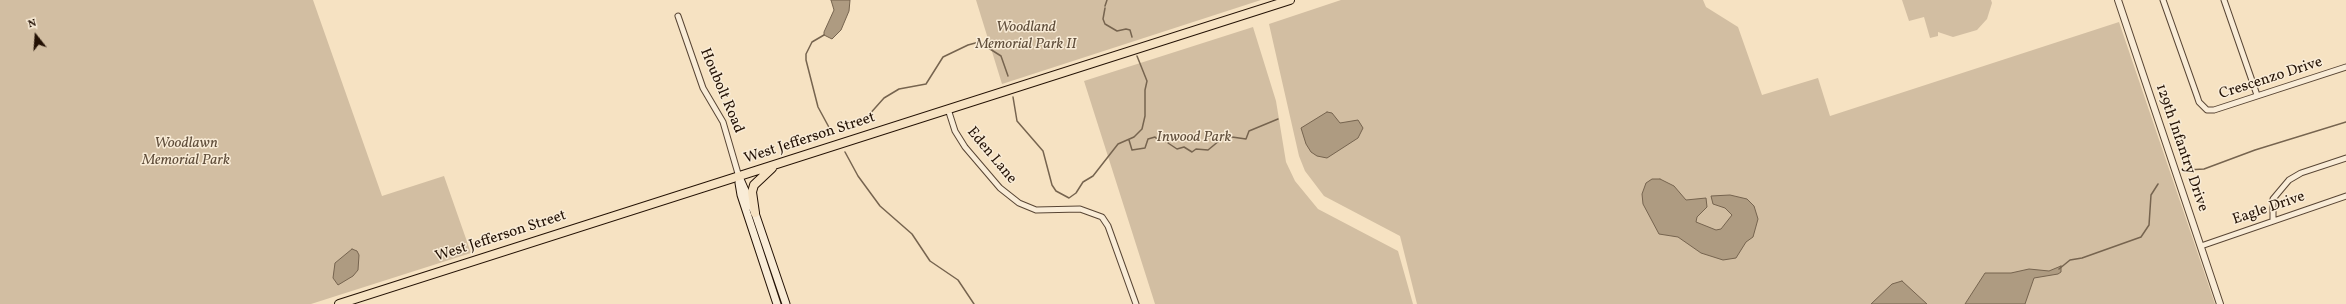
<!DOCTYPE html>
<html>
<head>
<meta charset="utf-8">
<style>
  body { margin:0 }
  #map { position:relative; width:2346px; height:304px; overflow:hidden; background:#f6e2c2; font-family:Vollkorn,serif }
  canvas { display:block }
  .north { position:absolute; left:16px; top:16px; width:40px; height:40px; -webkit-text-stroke:3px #f9ecd7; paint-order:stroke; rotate:343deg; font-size:11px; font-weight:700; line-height:16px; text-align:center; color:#231104 }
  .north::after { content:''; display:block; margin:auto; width:14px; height:18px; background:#231104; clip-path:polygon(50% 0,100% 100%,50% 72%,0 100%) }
</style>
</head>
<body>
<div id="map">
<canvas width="2346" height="304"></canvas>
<div class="north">N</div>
</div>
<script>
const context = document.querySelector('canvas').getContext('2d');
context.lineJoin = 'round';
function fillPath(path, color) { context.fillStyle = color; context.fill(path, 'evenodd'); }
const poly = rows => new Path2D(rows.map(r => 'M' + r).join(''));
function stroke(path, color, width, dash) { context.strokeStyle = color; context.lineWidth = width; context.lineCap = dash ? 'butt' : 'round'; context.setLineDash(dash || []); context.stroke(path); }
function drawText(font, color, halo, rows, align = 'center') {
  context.font = font + ' Vollkorn,serif'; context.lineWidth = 3; context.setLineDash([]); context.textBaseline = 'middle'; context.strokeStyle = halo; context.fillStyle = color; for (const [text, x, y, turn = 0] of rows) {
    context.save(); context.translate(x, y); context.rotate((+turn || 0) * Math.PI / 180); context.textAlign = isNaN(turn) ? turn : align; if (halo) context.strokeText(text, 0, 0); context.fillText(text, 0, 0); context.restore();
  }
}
fillPath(poly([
  [0,0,313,0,382,196,444,176,471,253,311,304,0,304],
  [976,0,1261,0,1002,84],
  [1341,0,1703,0,1706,7,1738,27,1762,95,1818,78,1830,116,2119,22,2215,304,1417,304,1400,236,1324,196,1305,171,1299,156,1269,24],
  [1902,0,1991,0,1992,3,1987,19,1977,30,1953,37,1938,32,1938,36,1930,38,1924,17,1909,21],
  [1253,27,1276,101,1286,162,1295,181,1318,209,1398,251,1413,304,1155,304,1084,81]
]), '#d2bea2');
const water = poly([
  [831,0,850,0,849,11,841,30,832,39,824,35,824,32,834,10,831,0],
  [1327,112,1332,113,1340,123,1358,120,1363,128,1358,138,1327,158,1317,156,1311,152,1306,144,1301,128,1327,112],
  [1660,179,1674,186,1686,200,1706,198,1707,207,1697,217,1696,222,1716,230,1721,229,1732,215,1725,208,1713,204,1711,196,1730,195,1747,199,1754,206,1758,219,1753,237,1746,242,1736,258,1723,260,1701,253,1678,237,1659,234,1643,204,1642,194,1646,183,1652,179,1660,179],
  [352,249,357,251,359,255,358,270,353,276,338,285,333,278,335,263,352,249],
  [2061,266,2061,272,2058,274,2034,278,2025,304,1965,304,1985,273,2011,273,2029,269,2049,271,2061,266],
  [1902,281,1927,304,1871,304,1892,284,1902,281]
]);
fillPath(water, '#ae9b81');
stroke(water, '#76644f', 1);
stroke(poly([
  [1105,6,1107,0],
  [1105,8,1103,19,1105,24,1117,31,1126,29,1130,30,1132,37],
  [824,35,812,42,806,54,806,60,818,107,831,131],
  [1013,97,1017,121,1043,151,1052,185,1056,191,1069,198,1076,193,1083,182,1093,176,1118,144,1134,137,1142,129,1145,116,1145,90,1147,81,1137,56],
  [859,126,884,98,899,89,926,84,943,57,968,45,979,42,1001,56,1008,76],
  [1129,140,1132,150,1145,148,1148,139,1155,137,1158,140,1162,137,1168,139,1168,143,1177,149,1184,147,1192,152,1196,149,1208,150,1225,136,1246,139,1249,131,1278,119],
  [845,152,858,176,880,206,912,234,930,261,958,280,974,304],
  [2187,170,2204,169,2255,150,2346,122],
  [2059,269,2070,260,2082,258,2141,237,2149,225,2151,195,2158,184]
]), '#76644f', 1.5);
const minor = poly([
  [2163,0,2197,96,2199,102,2207,110,2214,110,2346,67],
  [2224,0,2257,95],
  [678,16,703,88,723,122,739,177],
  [948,109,955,131,965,147,1000,188,1019,203,1036,210,1080,209,1102,217,1108,226,1136,304],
  [2273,220,2273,199,2289,180,2301,173,2346,158],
  [2201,246,2346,196]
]);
const tertiary = poly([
  [2118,0,2220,304]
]);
const secondary = poly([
  [739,177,755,213,786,304],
  [739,183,741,195,777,304]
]);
const primary = poly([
  [755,213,752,192,754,185,772,168],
  [339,304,1290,0]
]);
stroke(minor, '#584534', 7);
stroke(tertiary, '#584534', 8);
stroke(secondary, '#231104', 9);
stroke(primary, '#231104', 10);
stroke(minor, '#f9ecd7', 5);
stroke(tertiary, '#f9ecd7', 6);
stroke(secondary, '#f9ecd7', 7);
stroke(primary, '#f6e2c2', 8);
drawText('italic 15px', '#604e3b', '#f9ecd7', [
  ["Woodland",1026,28],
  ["Memorial Park II",1026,45],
  ["Inwood Park",1194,138],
  ["Woodlawn",186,144],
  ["Memorial Park",186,161]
]);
drawText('15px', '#231104', '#f9ecd7', [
  ["Crescenzo Drive",2271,79,-18],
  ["Houbolt Road",721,91,67],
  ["West Jefferson Street",810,139,-18],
  ["129th Infantry Drive",2181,148,71],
  ["Eden Lane",991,156,50],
  ["Eagle Drive",2269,209,-19],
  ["West Jefferson Street",501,237,-18]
]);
</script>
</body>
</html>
